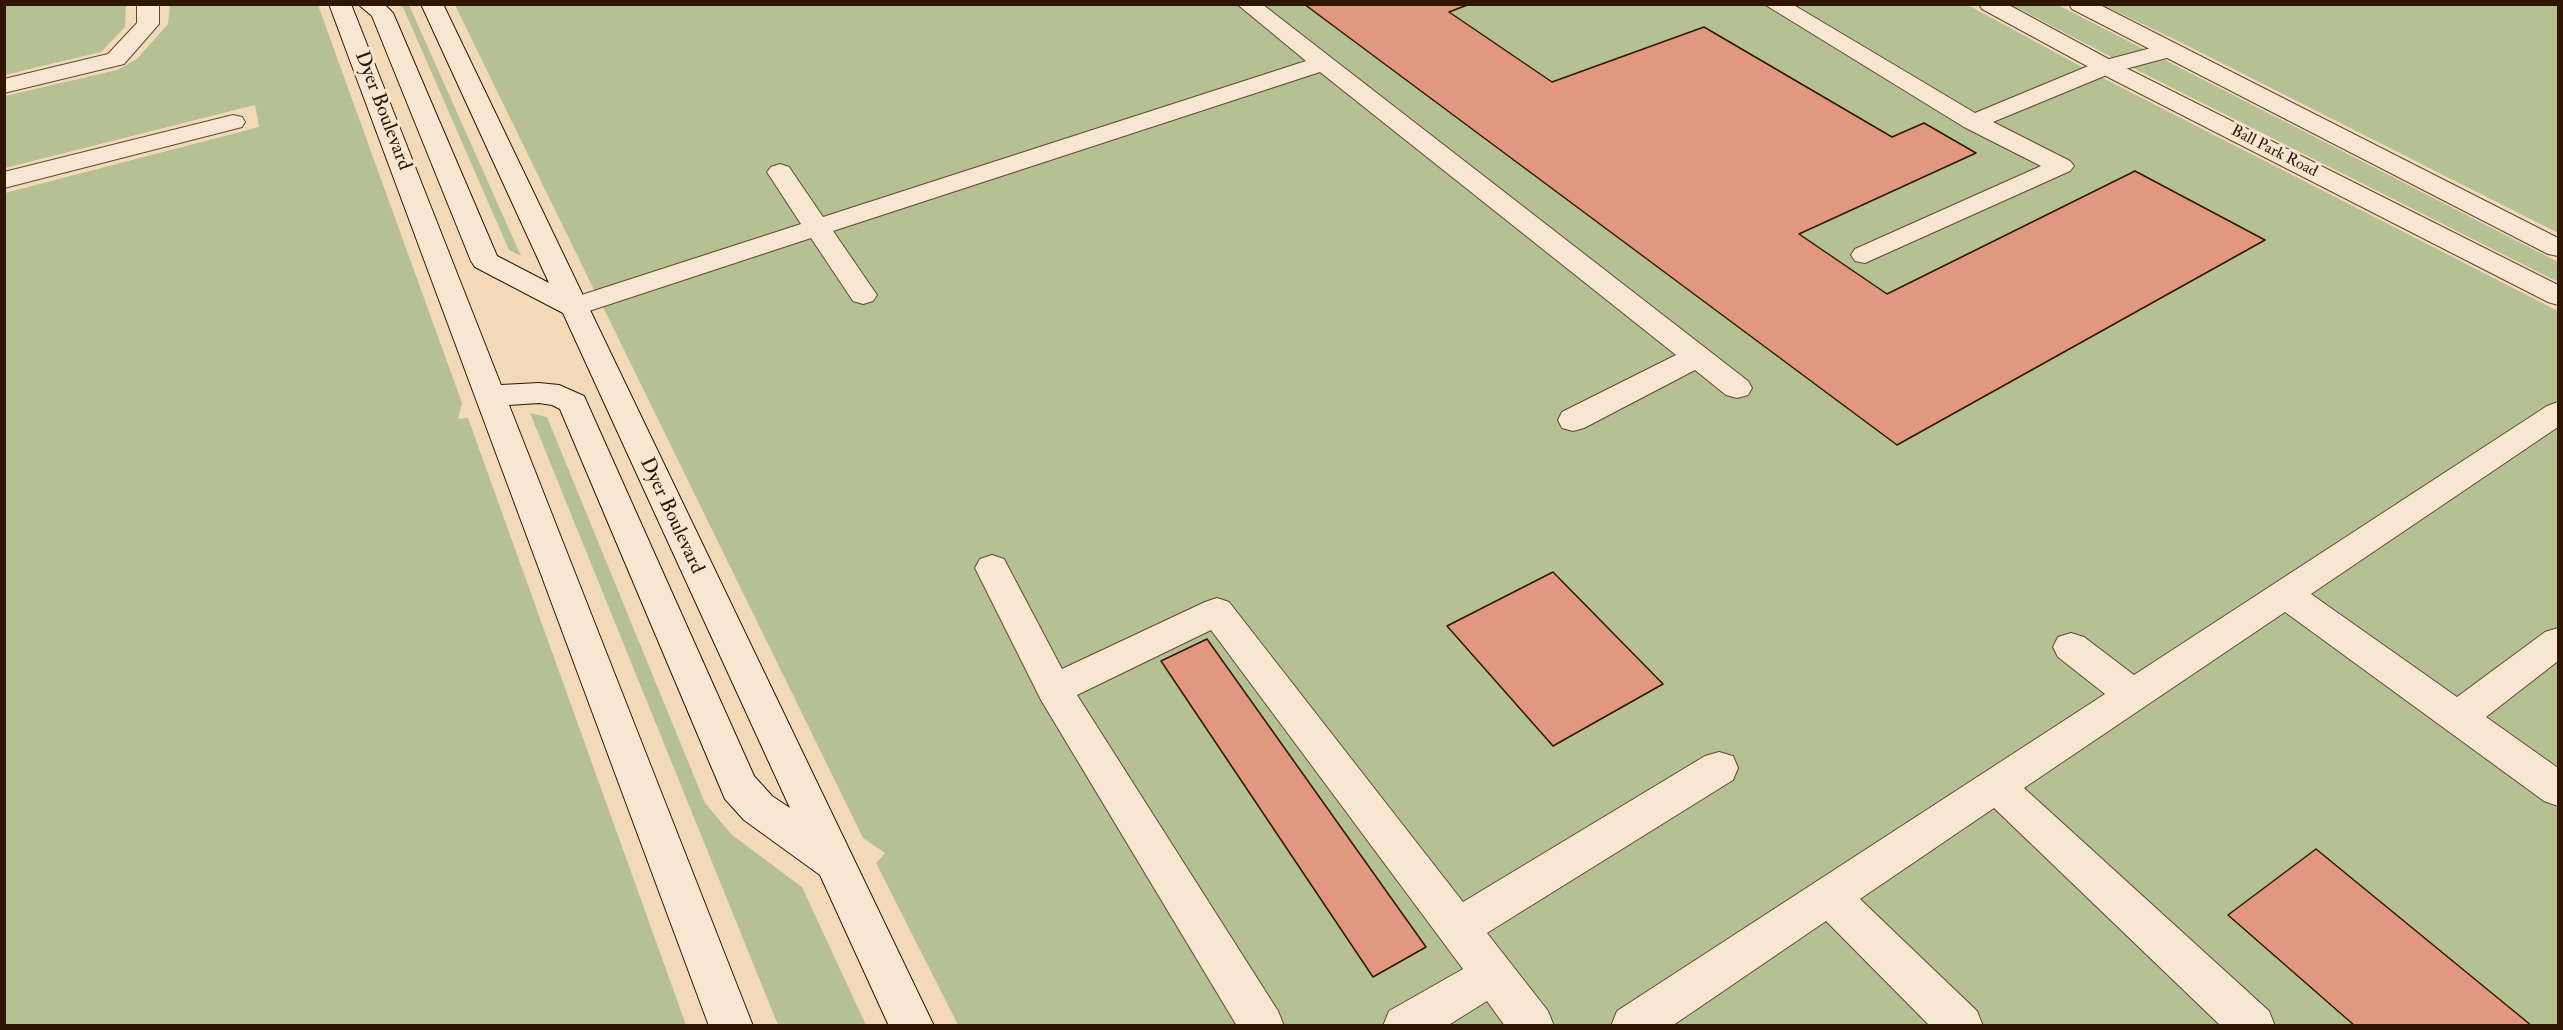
<!DOCTYPE html>
<html>
<head>
<meta charset="utf-8">
<style>
  body { margin:0 }
  #map { position:relative; width:2563px; height:1030px; overflow:hidden; background:#f2dab9; font-family:"IM FELL Double Pica",serif }
  canvas { display:block }
  .frame { position:absolute; inset:0; border:6px solid #2f1602; pointer-events:none }
</style>
</head>
<body>
<div id="map">
<canvas width="2563" height="1030"></canvas>
<div class="frame"></div>
</div>
<script>
const context = document.querySelector('canvas').getContext('2d');
context.lineJoin = 'round';
function fillPath(path, color) { context.fillStyle = color; context.fill(path, 'evenodd'); }
const poly = rows => new Path2D(rows.map(r => 'M' + r).join(''));
function stroke(path, color, width, dash) { context.strokeStyle = color; context.lineWidth = width; context.lineCap = dash ? 'butt' : 'round'; context.setLineDash(dash || []); context.stroke(path); }
function drawText(font, color, halo, rows, align = 'center') {
  context.font = font + ' "IM FELL Double Pica",serif'; context.lineWidth = 6; context.setLineDash([]); context.textBaseline = 'middle'; context.strokeStyle = halo; context.fillStyle = color; for (const [text, x, y, turn = 0] of rows) {
    context.save(); context.translate(x, y); context.rotate((+turn || 0) * Math.PI / 180); context.textAlign = isNaN(turn) ? turn : align; if (halo) context.strokeText(text, 0, 0); context.fillText(text, 0, 0); context.restore();
  }
}
fillPath(poly([
  [4,5,126,5,125,27,101,52,5,75],
  [170,5,318,5,462,403,458,419,468,418,686,1025,5,1025,5,193,259,127,255,105,5,168,5,96,117,70,137,59,168,24],
  [398,5,409,5,521,256,509,250,403,7],
  [455,5,1968,5,2093,73,2558,311,2558,1025,958,1025,876,863,885,853,863,838,603,307,610,301,596,294],
  [2012,5,2058,5,2558,262,2558,282,2119,61],
  [2103,5,2558,5,2558,233,2184,44],
  [530,413,547,417,705,803,732,835,802,887,866,1025,778,1025]
]), '#b6c193');
const building = poly([
  [1304,4,1470,4,1449,12,1552,82,1704,27,1892,137,1924,123,1976,153,1799,234,1887,294,2135,171,2265,240,1897,445,1304,4],
  [1553,572,1663,684,1553,746,1447,626,1553,572],
  [1207,639,1426,947,1373,977,1161,661,1207,639],
  [2316,849,2532,1026,2355,1026,2228,915,2316,849]
]);
fillPath(building, '#e1987e');
stroke(building, '#2f1602', 1.5);
const service = poly([
  [1237,4,1262,4,1748,381,1752,388,1748,395,1737,398,1726,395,1695,370,1584,428,1573,431,1562,428,1558,420,1562,412,1676,355,1320,72,833,231,877,295,873,301,863,304,853,301,811,238,583,313,573,316,563,313,559,307,563,301,801,224,767,172,771,167,780,164,789,167,823,217,1306,61,1237,4],
  [1764,4,1792,4,1975,113,2098,62,2170,43,2178,45,2182,50,2178,55,2114,72,1993,122,2070,161,2074,166,2070,171,1865,263,1855,261,1851,255,1855,249,2041,166,1964,127,1764,4],
  [2558,402,2558,427,2311,594,2457,697,2545,632,2558,628,2558,661,2486,717,2558,768,2558,806,2544,801,2285,612,2024,788,2269,1011,2275,1026,2221,1026,1994,808,1860,899,1977,1011,1983,1026,1930,1026,1826,921,1672,1026,1611,1026,1617,1011,2105,694,2058,657,2053,647,2058,637,2071,633,2084,637,2134,675,2547,406,2558,402],
  [992,555,1004,559,1062,669,1205,602,1217,598,1229,602,1463,902,1705,756,1719,752,1733,756,1738,768,1733,780,1487,933,1548,1011,1554,1026,1505,1026,1487,1001,1447,1026,1383,1026,1389,1011,1463,969,1211,630,1077,695,1278,1011,1284,1026,1237,1026,1041,700,975,568,980,559,992,555]
]);
const minor = poly([
  [137,4,159,4,159,24,124,64,4,93,4,79,108,54,137,23,137,4],
  [1979,4,2007,4,2114,62,2558,285,2558,305,2548,302,2098,72,1982,9,1979,4],
  [2069,4,2098,4,2558,238,2558,256,2548,254,2072,9,2069,4],
  [233,115,242,117,245,122,242,127,4,188,4,172,233,115]
]);
const secondary = poly([
  [329,4,351,4,501,385,539,383,559,385,584,396,754,776,772,796,790,808,563,313,475,267,471,261,372,16,358,4,384,4,393,13,497,256,549,283,421,4,443,4,934,1026,889,1026,820,875,744,820,725,799,560,409,552,405,539,403,509,405,753,1026,709,1026,329,4]
]);
stroke(service, '#604730', 2);
stroke(minor, '#604730', 2);
stroke(secondary, '#2f1602', 2);
fillPath(service, '#f7e7d2');
fillPath(minor, '#f7e7d2');
fillPath(secondary, '#f7e7d2');
drawText('16px', '#2f1602', '#f7e7d2', [
  ["Ball Park Road",2274,152,27]
]);
drawText('20px', '#2f1602', '#f7e7d2', [
  ["Dyer Boulevard",382,111,69],
  ["Dyer Boulevard",671,516,65]
]);
</script>
</body>
</html>
